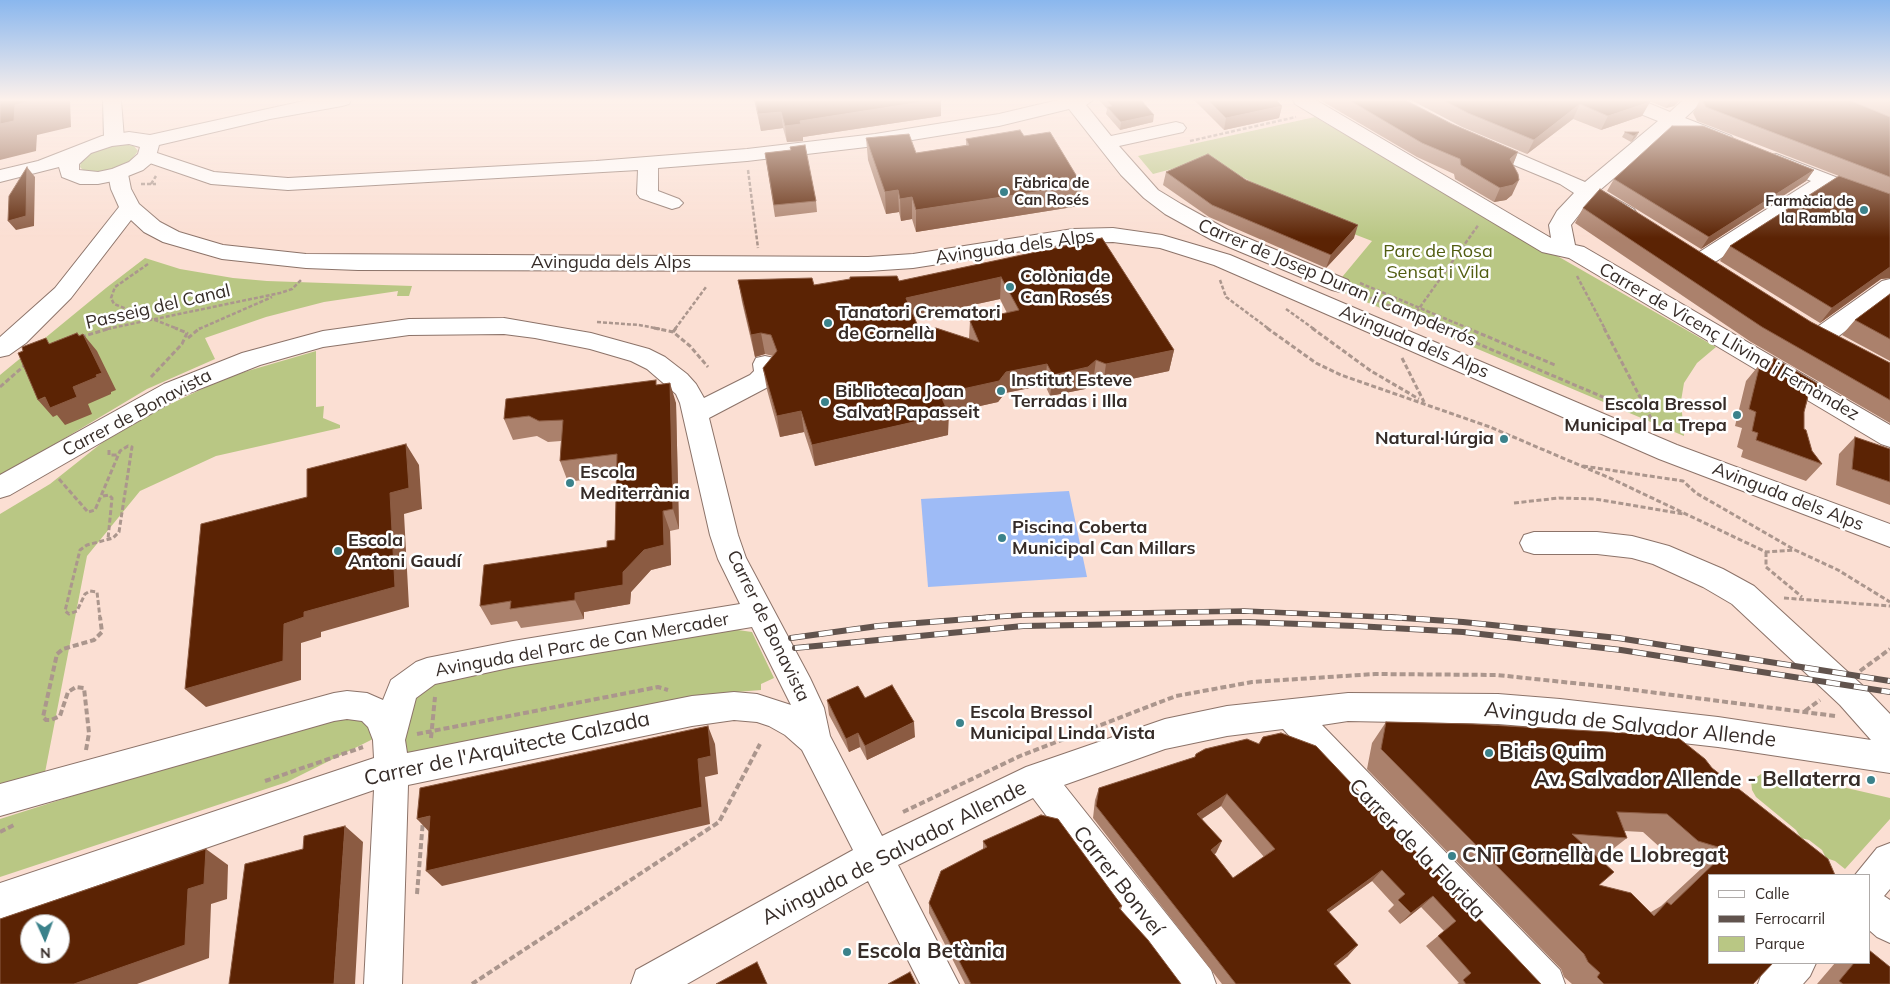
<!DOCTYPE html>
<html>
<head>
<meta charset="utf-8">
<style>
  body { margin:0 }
  #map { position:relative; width:1890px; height:984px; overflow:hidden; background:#fbdfd3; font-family:Mulish,sans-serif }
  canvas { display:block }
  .legend { position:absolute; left:1708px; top:874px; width:162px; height:90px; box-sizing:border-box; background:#fff; border:1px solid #afaba9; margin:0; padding:6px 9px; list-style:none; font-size:15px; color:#362c28 }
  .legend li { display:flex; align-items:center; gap:10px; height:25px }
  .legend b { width:25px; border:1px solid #afaba9 }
  .north { position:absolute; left:20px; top:914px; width:50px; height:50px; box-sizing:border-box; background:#fff; border:1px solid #afaba9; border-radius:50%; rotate:178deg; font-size:14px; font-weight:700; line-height:20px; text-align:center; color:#362c28 }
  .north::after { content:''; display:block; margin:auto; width:18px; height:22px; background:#3b828b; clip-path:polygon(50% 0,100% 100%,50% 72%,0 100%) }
</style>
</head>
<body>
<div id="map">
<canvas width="1890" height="984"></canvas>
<ul class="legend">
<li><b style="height:6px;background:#fff"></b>Calle</li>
<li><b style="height:6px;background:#61534d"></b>Ferrocarril</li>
<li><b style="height:14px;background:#b9c784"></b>Parque</li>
</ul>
<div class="north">N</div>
</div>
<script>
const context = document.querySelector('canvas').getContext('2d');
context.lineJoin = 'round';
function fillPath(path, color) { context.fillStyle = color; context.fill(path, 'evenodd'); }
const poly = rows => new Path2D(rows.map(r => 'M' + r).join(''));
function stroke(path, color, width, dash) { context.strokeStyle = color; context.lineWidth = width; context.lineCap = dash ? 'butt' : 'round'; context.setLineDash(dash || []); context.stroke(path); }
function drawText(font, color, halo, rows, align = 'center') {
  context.font = font + ' Mulish,sans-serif'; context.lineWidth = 5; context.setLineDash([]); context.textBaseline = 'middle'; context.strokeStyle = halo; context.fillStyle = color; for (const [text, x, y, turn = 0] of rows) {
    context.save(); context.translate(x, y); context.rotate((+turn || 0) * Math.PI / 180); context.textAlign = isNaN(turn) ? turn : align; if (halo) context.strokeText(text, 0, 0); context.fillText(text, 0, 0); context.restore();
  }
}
fillPath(poly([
  [1315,117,1716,347,1697,363,1684,383,1681,401,1684,436,1333,288,1372,241,1333,226,1209,159,1153,174,1138,156],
  [122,144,134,146,138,151,129,163,102,173,84,171,80,167,81,160,88,154,107,146],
  [145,258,180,269,233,278,267,281,412,286,409,296,397,296,398,291,324,302,266,317,205,338,215,359,147,389,0,477,0,375,106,288],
  [316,351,316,407,324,406,323,418,340,425,340,428,216,456,140,491,87,556,41,793,0,807,0,514,50,484,103,442,162,408,227,377],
  [731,629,752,632,774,678,761,684,761,690,712,694,464,745,411,761,403,747,419,683],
  [363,715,375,738,287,782,0,877,0,819,309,721],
  [1761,774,1812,780,1890,798,1890,819,1845,869,1835,861,1826,858,1822,850,1809,840,1801,838,1796,830,1756,797,1752,790,1751,781]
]), '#b9c784');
fillPath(poly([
  [1069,491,1087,577,928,587,921,499]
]), '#9ebbf6');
const minor = poly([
  [103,100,121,100,124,139,121,143,107,143,104,139,103,100],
  [1058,100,1093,100,1086,105,1111,136,1176,122,1183,124,1186,128,1183,132,1119,146,1158,190,1181,204,1228,230,1348,280,1351,285,1348,290,1340,292,1332,290,1212,240,1165,214,1144,198,1121,175,1069,109,999,126,875,146,747,161,658,168,658,191,679,199,683,203,679,207,672,209,640,198,637,194,638,170,288,190,211,184,141,160,138,156,141,152,148,150,214,172,288,178,596,161,747,149,875,134,999,114,1058,100],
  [1293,100,1316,100,1551,238,1549,225,1557,211,1574,193,1560,184,1473,148,1470,144,1473,140,1487,140,1585,182,1658,121,1616,104,1614,100,1641,100,1670,112,1683,100,1704,100,1685,118,1731,136,1734,140,1731,144,1717,144,1674,127,1600,190,1634,209,1637,214,1634,219,1626,220,1618,219,1589,202,1571,225,1575,245,1584,247,1890,425,1890,447,1881,444,1569,258,1542,252,1295,104,1293,100],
  [1776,154,1890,198,1890,211,1828,188,1709,266,1701,268,1693,266,1690,261,1693,256,1811,181,1769,164,1766,160,1769,156,1776,154],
  [118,168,125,170,128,174,131,189,139,204,160,222,179,232,223,245,306,254,868,257,913,254,1073,229,1113,228,1162,235,1230,255,1677,445,1890,524,1890,547,1659,459,1214,265,1160,248,1113,242,1073,243,913,268,868,271,358,270,306,268,222,259,163,242,144,232,131,220,71,298,26,343,9,355,0,357,0,337,55,288,119,207,111,189,108,174,111,170,118,168],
  [1890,279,1890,297,1831,342,1822,344,1813,342,1810,336,1813,330,1882,281,1890,279],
  [504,318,591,333,649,349,665,357,687,374,696,384,704,398,750,375,754,371,753,364,756,358,765,356,774,358,779,373,768,387,709,418,738,535,746,558,810,678,824,708,830,736,882,836,1026,767,1165,719,1227,706,1348,693,1498,694,1560,699,1718,717,1871,740,1840,705,1732,604,1703,587,1653,564,1632,558,1597,554,1534,554,1524,551,1520,543,1524,535,1534,532,1597,532,1632,536,1669,546,1723,569,1754,586,1862,685,1890,714,1890,773,1718,747,1560,729,1498,724,1348,721,1322,725,1560,970,1565,984,1520,984,1283,729,1227,736,1165,749,1064,785,1211,970,1216,984,1173,984,1033,798,898,865,959,984,920,984,868,881,687,984,631,984,636,970,853,850,802,750,785,735,769,726,757,722,734,720,692,726,408,785,402,984,364,984,374,790,0,919,0,883,374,758,373,740,368,727,362,721,347,719,334,721,0,816,0,784,334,693,347,691,367,693,383,700,391,680,416,662,427,658,513,641,740,604,718,559,710,535,680,403,676,394,647,369,631,361,590,349,535,338,504,334,409,335,323,347,260,365,182,396,10,495,0,498,0,475,164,384,242,353,323,331,409,319,504,318],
  [752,627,791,705,757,694,734,692,692,696,407,753,405,740,416,698,435,684,513,667,752,627],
  [1890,843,1890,889,1884,896,1890,900,1890,943,1877,937,1869,930,1869,875,1855,875,1877,848,1890,843],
  [1771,963,1816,963,1810,976,1803,984,1758,984,1763,970,1771,963]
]);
const major = poly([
  [308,100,351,100,349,104,342,106,270,119,159,145,155,160,143,170,118,180,98,184,80,184,62,177,59,167,0,182,0,170,38,161,102,136,129,132,150,135,308,100],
  [129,144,140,147,138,154,129,162,112,169,98,172,79,170,79,164,91,153,112,146,129,144]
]);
stroke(minor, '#8c7369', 2);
stroke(major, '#8c7369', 2);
stroke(poly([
  [1190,141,1296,117],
  [748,170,758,248],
  [141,184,156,184],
  [151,184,156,176],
  [148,264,115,287,111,298,114,304,178,329],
  [1577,276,1605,329],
  [1220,280,1226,297,1269,329],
  [1360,283,1470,329],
  [1359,293,1444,329],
  [1286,309,1314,329],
  [1413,317,1479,224],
  [597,322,639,325,660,329],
  [107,329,280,293,292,289,301,280],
  [199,329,272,297],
  [675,329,706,287]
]), '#ab968d', 2.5, [4, 2]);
stroke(poly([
  [654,328,673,332,690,346,708,367],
  [1267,328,1316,363,1341,375,1490,427,1612,479,1766,552,1795,550],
  [1312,328,1371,371,1419,399],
  [1441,328,1610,400],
  [1467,328,1555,365],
  [1604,328,1654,424],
  [673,332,676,328],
  [81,337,111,328],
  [188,338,200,328],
  [1402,358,1424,402],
  [151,377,182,344,187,333,175,328],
  [0,387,26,364],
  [109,450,109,455,118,455],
  [1583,466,1683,481,1696,493,1795,550,1838,570,1890,602],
  [59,479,88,512,95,510,120,451,128,446,132,447,119,532,113,538,87,545,80,550,65,611,69,614,77,611,85,594,90,591,97,592,100,618],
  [103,496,109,495,112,498,108,539],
  [1514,503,1559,498,1595,499,1684,514],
  [1766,552,1766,567,1802,597],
  [1784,598,1890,606]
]), '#ab968d', 3, [5, 2.5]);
stroke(poly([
  [1860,671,1890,649],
  [1805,711,1820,700],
  [417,734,658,687,668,690],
  [431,738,435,697],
  [86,750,89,733,84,688,76,687,68,692,60,716,51,720,46,720,43,717,57,654,63,649,94,640,102,632,100,617],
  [265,781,363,747],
  [903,812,1020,756,1176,696,1252,682,1375,674,1497,675,1611,687,1835,716],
  [0,832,14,825],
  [417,894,423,820],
  [472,984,719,822,760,744]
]), '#ab968d', 4, [6, 3]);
fillPath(minor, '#fff');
fillPath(major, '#fff');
const railFar1 = poly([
  [978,618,1024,615,1244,611,1408,618]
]);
const rail = poly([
  [1388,617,1463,622,1618,638,1890,681],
  [791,638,878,626,995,617],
  [795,648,1023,626,1245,622,1356,626,1463,632,1621,650,1890,692]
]);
stroke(railFar1, '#61534d', 5.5);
stroke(rail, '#61534d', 6);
stroke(railFar1, '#fff', 4, [11]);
stroke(rail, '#fff', 4.5, [14]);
fillPath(poly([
  [754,100,941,100,941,116,803,137,803,141,787,142,783,128,761,131],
  [1099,100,1141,100,1153,122,1120,130,1106,114,1107,109],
  [1194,100,1276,100,1282,106,1279,118,1224,130],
  [1320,100,1405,100,1452,124,1518,152,1513,164,1512,195,1506,200,1494,202,1455,179,1454,174,1417,157],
  [1411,100,1645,100,1642,116,1601,130,1573,119,1527,154,1462,127],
  [1647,100,1680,100,1674,106,1666,108],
  [1700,100,1890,100,1890,278,1881,279,1820,323,1720,261,1730,246,1839,176,1697,121,1693,113],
  [1625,132,1639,132,1636,137,1631,142,1622,137],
  [1024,136,1082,185,1079,206,916,232,912,219,901,221,899,212,886,214,868,160,866,138,916,153,966,145,966,139],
  [790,147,816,201,817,212,775,217,765,153,791,150],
  [1814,170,1806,181,1701,249,1607,191,1614,179],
  [1166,172,1246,180,1354,238,1326,268,1209,217,1163,185],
  [1583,208,1811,322,1890,363,1890,423,1751,342,1575,223],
  [1102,238,1174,350,1169,371,1103,385,1093,382,1085,389,1050,396,1045,385,1005,393,998,402,948,413,948,435,815,466,804,432,780,437,767,390,763,368,773,356,765,354,755,357,742,302,738,280,814,285,899,281],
  [1000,299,1007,313,970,321,969,338,920,331,914,318],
  [1890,294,1890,361,1842,335,1855,320],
  [1774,358,1808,399,1804,412,1804,429,1812,451,1822,464,1806,481,1741,457,1743,450,1737,447,1742,428,1735,426,1746,381,1760,364,1767,366],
  [657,385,676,403,679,529,670,531,671,565,651,570,631,592,630,604,584,612,584,619,521,628,517,621,491,625,480,606,607,547,615,540,617,475,568,482,560,461,561,441,548,442,537,436,513,440,504,419],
  [1855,437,1890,449,1890,505,1836,485,1839,454],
  [865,698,915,737,867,760,860,747,849,752,829,715,827,700],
  [1386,722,1712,768,1828,859,1709,875,1753,984,1572,984,1564,977,1561,969,1367,769,1372,743],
  [1624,831,1643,832,1673,859,1702,868,1661,906,1651,912,1599,885,1596,856,1604,856,1627,838],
  [1247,739,1541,984,1457,984,1459,983,1426,946,1444,931,1421,907,1400,924,1388,911,1394,905,1372,881,1329,912,1348,956,1336,966,1351,984,1222,984,1093,818,1095,800,1099,788,1195,757],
  [1221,806,1264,857,1233,878,1214,854,1216,853,1202,819],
  [983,841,1122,906,1121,910,1181,984,965,984,929,913,929,903,983,849],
  [1835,963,1869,963,1890,984,1817,984]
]), '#ab816c');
fillPath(poly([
  [34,100,70,100,71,127,37,135,36,151,0,160,0,124,15,105],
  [934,100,941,100,941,116,803,137,803,141,787,142,785,126,800,121],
  [1671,100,1680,100,1674,106,1666,108],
  [1650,102,1642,116,1601,130,1608,116],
  [1580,104,1573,119,1527,154,1534,140],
  [1282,106,1279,118,1224,130,1226,118],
  [781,112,783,128,761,131,758,114],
  [1154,115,1153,122,1120,130,1121,122],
  [1639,132,1636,137,1631,142,1634,136],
  [1518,152,1512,167,1510,159],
  [27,167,35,177,34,226,16,230,8,221],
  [1814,170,1806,181,1701,249,1709,237],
  [1519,180,1512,195,1506,200,1494,202,1500,188],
  [1082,185,1079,206,916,232,916,210],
  [898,190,899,212,886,214,885,192],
  [912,197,912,219,901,221,900,199],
  [1358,225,1354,238,1326,268,1331,255],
  [1890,267,1890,278,1881,279,1820,323,1832,308],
  [1001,277,1000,299,907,319,906,298],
  [77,333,90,348,83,334,97,351,116,390,111,392,111,394,88,404,92,414,65,425,57,415,53,417,38,400,73,387,96,375],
  [761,333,765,354,755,357,751,335],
  [1174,350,1169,371,1103,385,1106,364],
  [1096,360,1093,382,1085,389,1050,396,1053,375],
  [1047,364,1045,385,1005,393,998,402,940,415,940,394,1006,372],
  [670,383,676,403,679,529,673,509],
  [801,411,804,432,780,437,777,416],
  [949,414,948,435,815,466,812,445],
  [406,444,419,465,422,509,404,514,409,607,321,632,321,637,301,643,301,680,206,707,185,689,284,624,304,612,390,493],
  [663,511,670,531,671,565,651,570,631,592,630,604,584,612,584,619,575,600,575,593],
  [914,722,915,737,867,760,865,746],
  [708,726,715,744,718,774,705,777,710,824,442,886,426,871,698,759],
  [858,733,860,747,849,752,846,739],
  [1227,794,1221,806,1191,826,1197,814],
  [430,816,433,836,417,819],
  [345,826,363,842,355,984,334,984],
  [1222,841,1216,853,1205,861,1211,850],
  [206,849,228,865,227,899,211,904,209,958,137,984,74,984,188,889],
  [1382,870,1372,881,1318,920,1327,910],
  [1433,896,1421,907,1400,924,1411,913],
  [1358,945,1348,956,1325,974,1334,964]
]), '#8b5b42');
const building = poly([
  [0,100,34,100,15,105,14,121,0,124,0,100],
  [755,100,934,100,800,121,801,124,785,126,781,112,758,114,755,100],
  [1106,100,1141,100,1154,115,1121,122,1107,107,1112,106,1106,100],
  [1208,100,1276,100,1282,106,1226,118,1208,100],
  [1349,100,1405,100,1452,124,1518,152,1510,159,1518,174,1519,180,1513,185,1500,188,1461,165,1460,159,1422,143,1349,100],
  [1443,100,1645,100,1650,102,1608,116,1580,104,1534,140,1468,113,1443,100],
  [1702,100,1849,100,1890,117,1890,177,1706,107,1702,100],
  [1672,126,1703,126,1814,170,1709,237,1614,179,1672,126],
  [1020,130,1024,136,1050,132,1082,185,916,210,912,197,900,199,898,190,885,192,866,138,909,134,916,153,969,145,966,139,1020,130],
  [1625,132,1639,132,1634,136,1625,132],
  [805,145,816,201,774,205,765,153,791,150,790,147,805,145],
  [1208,154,1246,180,1358,225,1331,255,1212,205,1166,172,1208,154],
  [27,167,26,216,8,221,9,196,27,167],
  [1839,176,1890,194,1890,267,1832,308,1730,246,1839,176],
  [1600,189,1811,322,1890,363,1890,400,1762,327,1583,208,1600,189],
  [1102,238,1174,350,1106,364,1096,360,1088,367,1053,375,1047,364,1006,372,999,381,940,394,949,414,812,445,801,411,777,416,763,368,777,351,771,335,761,333,751,335,738,280,812,278,814,285,850,279,850,277,897,276,899,281,1102,238],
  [1001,277,1019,310,970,321,979,342,936,328,920,331,906,298,1001,277],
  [1890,294,1890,339,1855,320,1890,294],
  [77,333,79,336,83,334,102,373,96,375,97,377,73,387,77,397,50,408,45,397,38,400,18,353,23,351,22,347,46,338,49,344,77,333],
  [1774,358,1820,385,1808,396,1804,412,1804,429,1806,430,1812,451,1822,464,1756,440,1758,433,1752,431,1756,412,1749,409,1760,364,1771,368,1774,358],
  [656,380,656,385,670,383,673,509,663,511,664,545,644,550,623,572,623,585,575,593,575,600,510,609,511,601,480,606,484,565,607,547,607,541,615,540,617,454,560,461,563,420,539,421,529,416,504,419,506,399,656,380],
  [1855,437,1890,449,1890,482,1852,469,1855,437],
  [406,444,409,488,390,493,395,587,304,612,304,617,284,624,283,661,185,689,201,524,307,497,307,469,406,444],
  [892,685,914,722,865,746,858,733,846,739,827,700,858,686,865,698,892,685],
  [1386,722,1473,724,1676,736,1705,759,1712,768,1828,859,1835,875,1709,875,1709,963,1773,963,1753,984,1604,984,1597,977,1600,973,1588,962,1584,954,1381,749,1386,722],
  [1617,812,1667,814,1698,841,1728,850,1671,905,1667,902,1654,916,1631,893,1599,885,1614,872,1572,834,1627,838,1617,812],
  [708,726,711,756,698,759,702,807,426,871,430,816,417,819,420,788,708,726],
  [1281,733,1316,746,1541,984,1466,984,1463,980,1471,973,1438,936,1456,921,1433,896,1411,913,1398,900,1405,894,1382,870,1327,910,1358,945,1334,964,1351,984,1236,984,1096,806,1099,788,1195,757,1196,754,1205,749,1247,739,1259,744,1263,737,1281,733],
  [1227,794,1275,849,1233,878,1211,850,1222,841,1197,814,1227,794],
  [1041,815,1058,819,1122,906,1119,908,1148,940,1181,984,971,984,929,903,941,871,987,847,983,841,1041,815],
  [345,826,334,984,229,984,245,864,303,849,304,836,345,826],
  [206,849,204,884,188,889,185,945,74,984,0,984,0,919,206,849],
  [30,924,60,924,60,954,30,954,30,924],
  [1869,950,1890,967,1890,984,1843,984,1839,981,1854,963,1869,963,1869,950],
  [757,962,767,984,716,984,757,962],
  [910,972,916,984,888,984,910,972]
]);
fillPath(building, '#5b2304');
stroke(building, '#8b5b42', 1);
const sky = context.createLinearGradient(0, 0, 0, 238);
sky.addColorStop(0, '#8ab7ee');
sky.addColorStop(0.42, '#fdf1eb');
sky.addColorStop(1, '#fdf1eb00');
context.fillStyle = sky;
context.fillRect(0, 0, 1890, 238);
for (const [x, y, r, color] of [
  [1004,192,5,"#3b828b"],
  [1864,210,5,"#3b828b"],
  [1010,287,5,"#3b828b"],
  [828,323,5,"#3b828b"],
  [1001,391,5,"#3b828b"],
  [825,402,5,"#3b828b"],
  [1737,415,5,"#3b828b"],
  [1504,439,5,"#3b828b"],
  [570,483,5,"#3b828b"],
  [1002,538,5,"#3b828b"],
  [338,551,5,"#3b828b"],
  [960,723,5,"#3b828b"],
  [1489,753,5,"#3b828b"],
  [1871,780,5,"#3b828b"],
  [1452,856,5,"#3b828b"],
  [847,952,5,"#3b828b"]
]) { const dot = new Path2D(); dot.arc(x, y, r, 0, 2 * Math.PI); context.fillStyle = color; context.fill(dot); stroke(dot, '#fff', 2); }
drawText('bold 15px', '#362c28', '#fff', [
  ["Fàbrica de",1014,183],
  ["Can Rosés",1014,200],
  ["Farmàcia de",1854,201,"right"],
  ["la Rambla",1854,218,"right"]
], 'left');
drawText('18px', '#362c28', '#fff', [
  ["Avinguda dels Alps",1015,247,-8],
  ["Avinguda dels Alps",611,263],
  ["Carrer de Josep Duran i Campderrós",1337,283,23],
  ["Passeig del Canal",158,307,-13],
  ["Avinguda dels Alps",1414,342,23],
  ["Carrer de Vicenç Llivina i Fernàndez",1729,342,30],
  ["Carrer de Bonavista",137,413,-28],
  ["Avinguda dels Alps",1788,497,21],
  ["Carrer de Bonavista",768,626,64],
  ["Avinguda del Parc de Can Mercader",582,645,-10]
]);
drawText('18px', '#515d11', '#fff', [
  ["Parc de Rosa",1438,252],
  ["Sensat i Vila",1438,273]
]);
drawText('bold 18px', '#362c28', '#fff', [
  ["Colònia de",1020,277],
  ["Can Rosés",1020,298],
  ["Tanatori Crematori",838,313],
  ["de Cornellà",838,334],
  ["Institut Esteve",1011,381],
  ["Terradas i Illa",1011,402],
  ["Biblioteca Joan",835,392],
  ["Salvat Papasseit",835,413],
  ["Escola Bressol",1727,405,"right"],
  ["Municipal La Trepa",1727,426,"right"],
  ["Natural·lúrgia",1494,439,"right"],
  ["Escola",580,473],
  ["Mediterrània",580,494],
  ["Piscina Coberta",1012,528],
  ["Municipal Can Millars",1012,549],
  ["Escola",348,541],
  ["Antoni Gaudí",348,562],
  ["Escola Bressol",970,713],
  ["Municipal Linda Vista",970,734]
], 'left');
drawText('21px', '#362c28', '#fff', [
  ["Avinguda de Salvador Allende",1630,725,6],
  ["Carrer de l'Arquitecte Calzada",507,749,-12],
  ["Carrer de la Florida",1417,849,46],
  ["Avinguda de Salvador Allende",894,853,-27],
  ["Carrer Bonveí",1118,881,52]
]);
drawText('bold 21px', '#362c28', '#fff', [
  ["Bicis Quim",1499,753],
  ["Av. Salvador Allende - Bellaterra",1861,780,"right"],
  ["CNT Cornellà de Llobregat",1462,856],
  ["Escola Betània",857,952]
], 'left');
</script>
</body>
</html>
